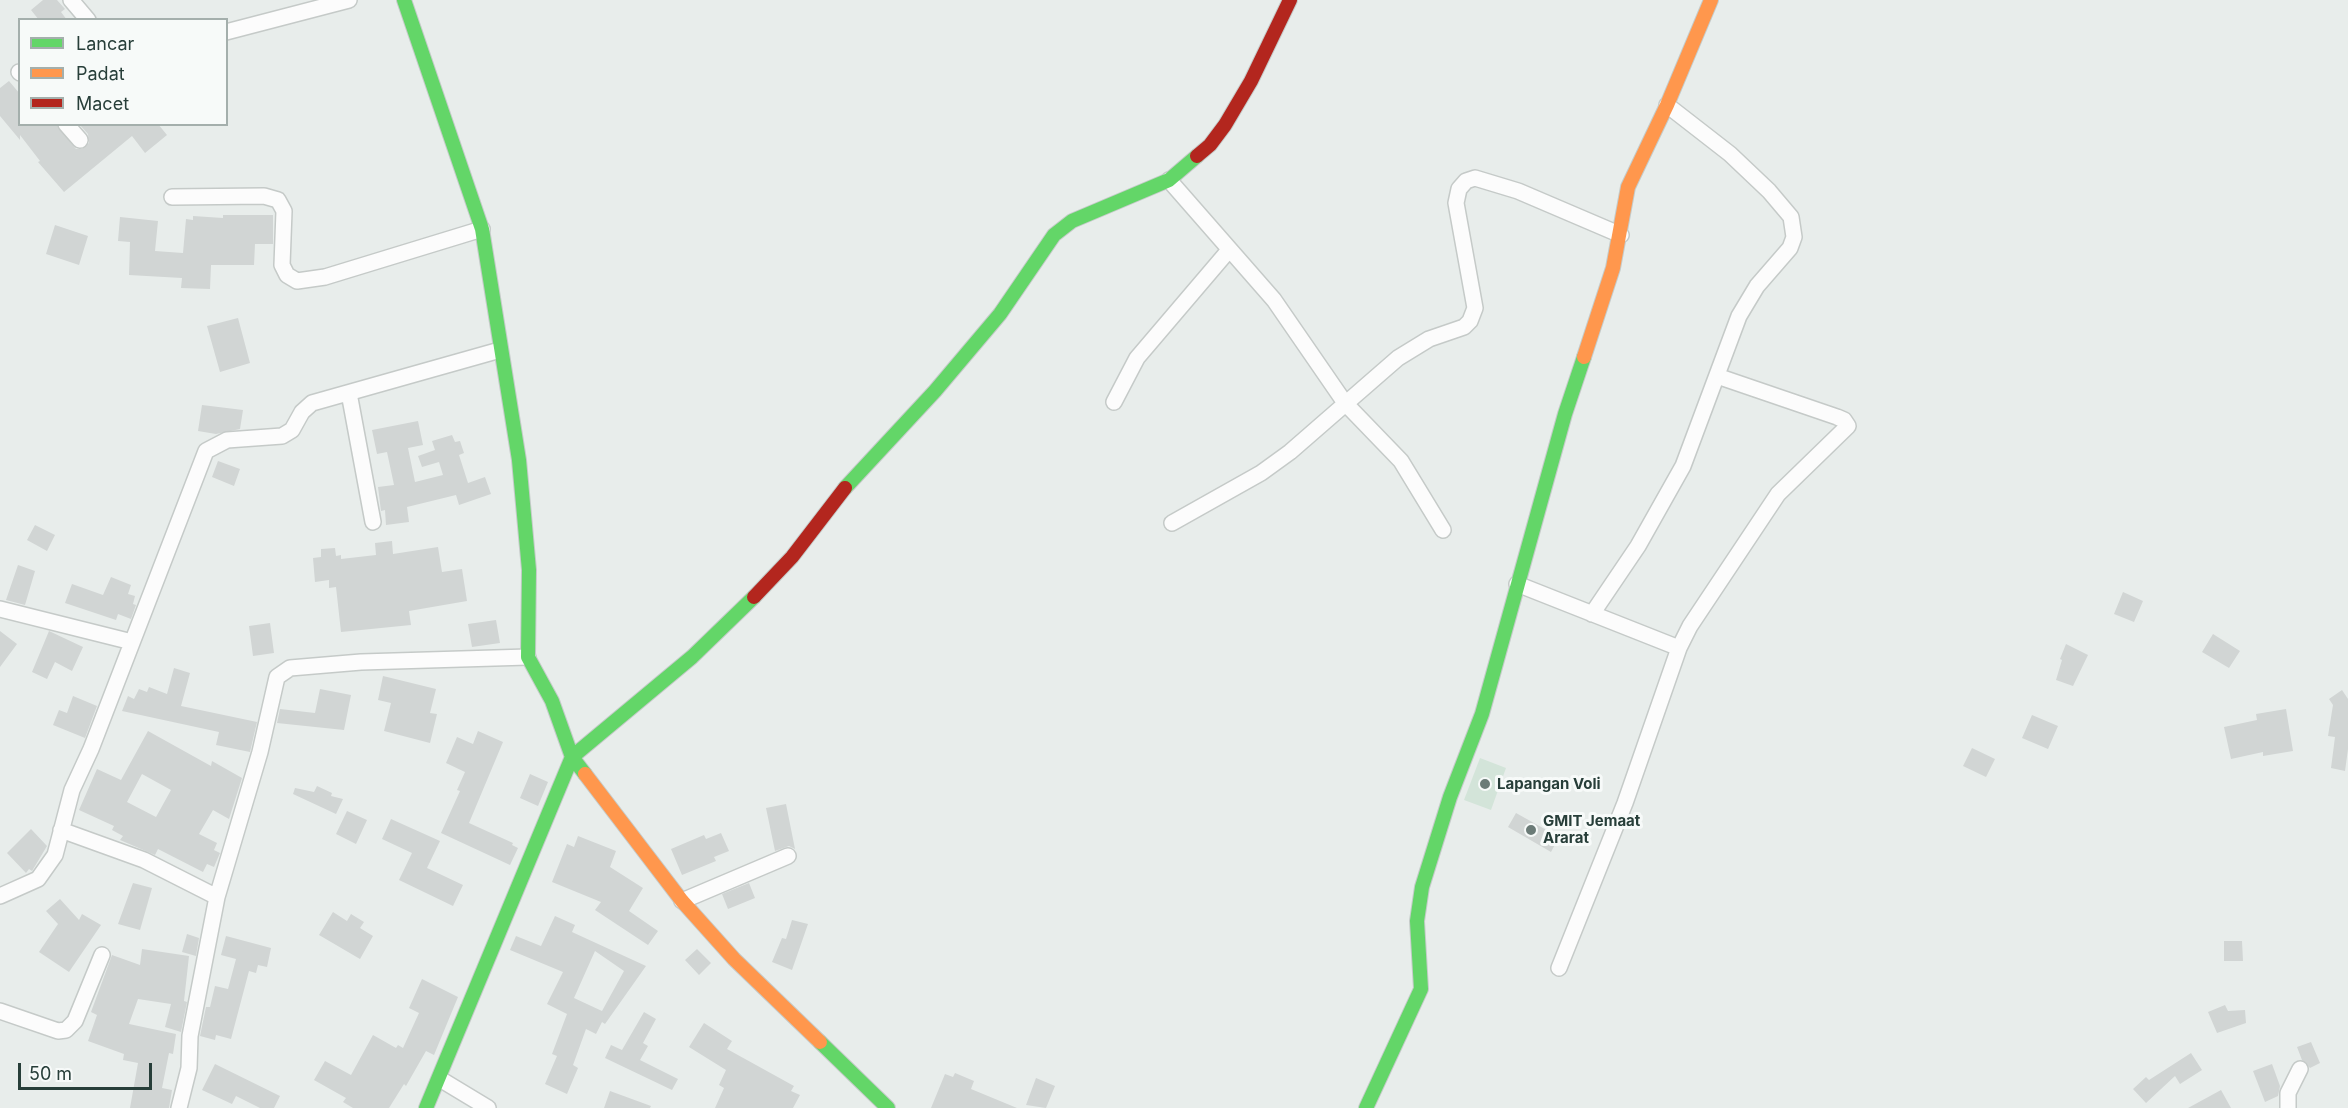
<!DOCTYPE html>
<html>
<head>
<meta charset="utf-8">
<style>
  body { margin:0 }
  #map { position:relative; width:2348px; height:1108px; overflow:hidden; background:#e8edeb; font-family:Inter,sans-serif }
  canvas { display:block }
  .legend { position:absolute; left:18px; top:18px; width:210px; height:108px; box-sizing:border-box; background:#f7faf9; border:2px solid #a4afac; margin:0; padding:8px 10px; list-style:none; font-size:18px; color:#273e39 }
  .legend li { display:flex; align-items:center; gap:12px; height:30px }
  .legend b { width:30px; border:2px solid #a4afac }
  .scale { position:absolute; left:18px; top:1063px; width:134px; height:27px; box-sizing:border-box; border:3px solid #273e39; border-top:0; padding-left:8px; font-size:18px; line-height:21px; white-space:nowrap; color:#273e39; -webkit-text-stroke:4px #f7faf9; paint-order:stroke }
</style>
</head>
<body>
<div id="map">
<canvas width="2348" height="1108"></canvas>
<ul class="legend">
<li><b style="height:8px;background:#63d668"></b>Lancar</li>
<li><b style="height:8px;background:#ff974d"></b>Padat</li>
<li><b style="height:8px;background:#b3261e"></b>Macet</li>
</ul>
<div class="scale">50 m</div>
</div>
<script>
const context = document.querySelector('canvas').getContext('2d');
context.lineJoin = 'round';
function fillPath(path, color) { context.fillStyle = color; context.fill(path, 'evenodd'); }
const poly = rows => new Path2D(rows.map(r => 'M' + r).join(''));
function stroke(path, color, width, dash) { context.strokeStyle = color; context.lineWidth = width; context.lineCap = dash ? 'butt' : 'round'; context.setLineDash(dash || []); context.stroke(path); }
function drawText(font, color, halo, rows, align = 'center') {
  context.font = font + ' Inter,sans-serif'; context.lineWidth = 6; context.setLineDash([]); context.textBaseline = 'middle'; context.strokeStyle = halo; context.fillStyle = color; for (const [text, x, y, turn = 0] of rows) {
    context.save(); context.translate(x, y); context.rotate((+turn || 0) * Math.PI / 180); context.textAlign = isNaN(turn) ? turn : align; if (halo) context.strokeText(text, 0, 0); context.fillText(text, 0, 0); context.restore();
  }
}
fillPath(poly([
  [1480,758,1506,768,1491,810,1464,800]
]), '#d3e4d9');
fillPath(poly([
  [43,0,57,0,65,9,61,12,67,20,39,20,31,10],
  [9,81,20,94,20,124,56,124,76,149,82,149,89,143,88,134,79,124,158,124,167,135,145,153,132,136,64,192,38,162,40,161,20,135,20,140,0,116,0,88],
  [223,215,273,215,273,244,255,244,254,265,211,265,210,289,181,288,182,278,129,275,130,242,118,241,120,217,158,221,155,251,183,253,186,219,193,220,193,216,223,218],
  [55,225,88,236,79,265,46,254],
  [238,318,250,363,220,372,207,326],
  [202,405,243,410,240,429,216,434,198,431],
  [418,421,423,445,408,448,415,482,443,475,439,462,422,467,418,456,435,450,432,441,452,435,455,442,460,441,464,453,459,455,468,483,485,477,491,494,459,505,456,495,407,507,409,522,386,525,385,510,381,511,378,487,394,485,387,452,377,454,372,430],
  [218,461,240,469,234,486,212,477],
  [35,525,55,535,47,551,27,540],
  [392,541,393,554,438,547,442,572,462,569,467,601,409,611,411,625,341,632,336,587,329,588,329,580,315,582,313,558,321,557,321,549,335,548,336,556,341,555,341,559,376,555,375,543],
  [18,565,35,571,25,605,6,600],
  [111,577,131,585,128,594,135,596,133,604,136,605,131,619,118,614,116,620,65,603,72,584,103,595],
  [2123,592,2143,601,2134,622,2114,614],
  [496,620,500,643,472,647,468,624],
  [270,623,274,653,253,656,249,626],
  [0,631,17,644,0,667],
  [49,631,83,647,72,671,55,662,47,679,32,672],
  [2213,634,2240,651,2229,668,2202,652],
  [2066,644,2088,655,2073,686,2056,680,2062,660,2060,659],
  [174,668,190,673,181,706,257,722,250,752,216,745,219,732,122,711,128,696,134,699,139,689,147,692,149,687,167,694],
  [383,676,436,689,430,713,437,714,430,743,384,731,391,703,378,700],
  [320,689,351,695,344,730,277,723,280,709,315,713],
  [2342,690,2348,699,2348,749,2345,771,2331,768,2335,737,2328,736,2333,705,2329,699],
  [73,696,97,706,85,738,53,725,59,710,67,713],
  [2286,709,2293,751,2263,756,2263,752,2231,759,2224,727,2257,720,2256,714],
  [2032,715,2058,726,2048,749,2022,738],
  [148,731,211,766,212,761,242,778,229,819,213,810,199,834,217,843,214,850,220,853,214,867,207,864,203,872,158,849,155,855,120,840,123,836,112,830,114,826,79,810,97,769,121,780],
  [142,774,171,790,156,817,127,802],
  [478,731,503,742,469,823,513,843,512,845,518,848,510,865,441,833,460,791,457,790,465,772,446,763,457,737,473,744],
  [1972,748,1995,759,1986,777,1963,766],
  [530,774,548,782,538,806,520,798],
  [317,786,332,793,331,796,343,799,336,814,293,794,295,788,314,792],
  [786,804,795,849,789,846,775,851,766,808],
  [347,811,367,820,356,844,336,834],
  [1516,813,1559,837,1551,852,1508,827],
  [391,819,440,841,427,868,463,885,453,906,399,880,412,853,382,839],
  [31,829,47,846,32,871,29,869,26,873,7,853],
  [721,833,729,851,714,857,716,861,682,875,671,849,704,835,706,839],
  [578,836,616,851,610,867,643,888,629,911,658,931,648,945,595,910,601,902,552,882,567,844,574,847],
  [133,883,152,888,140,930,118,924],
  [749,883,755,898,728,909,722,894],
  [60,899,79,920,82,914,101,925,69,972,39,952,58,924,46,911],
  [333,912,347,921,351,914,364,922,360,928,373,936,360,959,319,935],
  [555,916,575,925,572,932,646,966,605,1024,602,1022,596,1034,586,1029,573,1065,578,1068,567,1094,545,1084,557,1056,552,1054,567,1014,547,1004,563,972,510,950,516,936,541,946],
  [595,951,624,971,602,1011,574,998],
  [792,920,808,924,792,970,772,962,782,938,786,939],
  [187,934,199,938,196,956,182,952],
  [226,936,271,948,267,967,258,965,256,973,249,971,231,1039,216,1035,215,1040,200,1036,206,1007,210,1007,215,986,228,989,236,959,221,955],
  [2224,941,2242,941,2243,961,2224,961],
  [142,949,189,956,184,1001,187,1002,181,1032,165,1027,171,1004,138,999,129,1024,176,1034,173,1054,169,1053,162,1088,172,1090,169,1108,130,1108,138,1063,123,1060,124,1054,88,1041,97,1015,91,1012,112,955,140,965],
  [697,949,711,963,699,975,685,960],
  [422,979,458,997,434,1055,426,1051,406,1086,404,1084,389,1108,353,1108,343,1102,346,1098,314,1080,325,1061,351,1075,373,1035,396,1048,398,1045,403,1048,419,1013,409,1008],
  [2225,1005,2228,1011,2245,1010,2246,1023,2217,1033,2208,1012],
  [644,1012,656,1019,643,1043,648,1046,640,1060,678,1079,672,1090,605,1058,611,1045,622,1050],
  [704,1023,732,1041,727,1049,794,1086,791,1091,800,1095,793,1108,715,1108,724,1088,719,1085,726,1070,689,1047],
  [2311,1042,2320,1063,2310,1068,2302,1060,2297,1047],
  [2191,1053,2202,1070,2180,1084,2175,1076,2146,1103,2133,1089,2146,1077,2149,1080],
  [215,1064,280,1096,274,1108,260,1108,236,1096,232,1104,202,1090],
  [2272,1064,2280,1086,2278,1096,2265,1102,2253,1071],
  [955,1073,974,1081,971,1089,1017,1108,931,1108,945,1074,953,1077],
  [1036,1078,1055,1086,1046,1108,1026,1105],
  [2221,1090,2231,1108,2188,1108],
  [610,1091,651,1106,650,1108,604,1108]
]), '#d1d5d4');
const street = poly([
  [71,0,88,20],
  [226,32,349,0],
  [19,72,20,73],
  [66,124,80,140],
  [1169,180,1274,300,1345,403,1401,461,1443,530],
  [172,197,264,196,278,200,284,211,282,265,287,275,297,281,325,277,482,229],
  [349,393,373,522],
  [1114,402,1137,358,1229,250],
  [1172,523,1261,473,1290,452,1398,358,1429,339,1464,327,1470,321,1475,308,1456,203,1459,189,1466,181,1475,178,1518,191,1621,235],
  [1517,584,1679,648,1690,626,1778,494,1848,426,1844,420,1837,417,1717,376],
  [0,609,132,642],
  [1592,614,1638,546,1683,466,1739,316,1757,286,1790,248,1794,237,1791,217,1769,191,1730,154,1667,105],
  [61,830,144,860,217,897],
  [0,896,38,879,55,855,72,790,91,749,206,451,227,440,282,436,292,430,302,412,312,403,500,350],
  [682,901,788,856],
  [1559,968,1625,803,1679,648],
  [0,1011,58,1031,66,1030,75,1021,102,955],
  [440,1079,488,1108],
  [179,1108,189,1068,190,1036,217,897,260,752,277,677,290,668,361,662,528,657],
  [2288,1108,2288,1093,2300,1069]
]);
const fast = poly([
  [404,0,482,229,519,460,529,570,528,657,552,701,572,757,585,774],
  [845,488,935,391,1000,314,1054,235,1072,221,1169,180,1197,156],
  [820,1042,888,1108],
  [426,1108,572,757,692,657,754,597],
  [1366,1108,1421,989,1417,921,1422,887,1450,797,1482,714,1565,414,1584,357]
]);
const slow = poly([
  [1584,357,1613,268,1628,187,1667,105,1711,0],
  [585,774,682,901,734,959,820,1042]
]);
const jam = poly([
  [1197,156,1210,145,1225,125,1251,81,1290,0],
  [754,597,792,557,845,488]
]);
stroke(street, '#c5cac8', 18);
stroke(fast, '#c5cbc9', 16);
stroke(slow, '#c5cbc9', 16);
stroke(jam, '#c5cbc9', 16);
stroke(street, '#fcfcfc', 15);
stroke(fast, '#63d668', 14);
stroke(slow, '#ff974d', 14);
stroke(jam, '#b3261e', 14);
for (const [x, y, r, color] of [
  [1485,784,6,"#6b7b77"],
  [1531,830,6,"#6b7b77"]
]) { const dot = new Path2D(); dot.arc(x, y, r, 0, 2 * Math.PI); context.fillStyle = color; context.fill(dot); stroke(dot, '#f7faf9', 2); }
drawText('bold 15px', '#273e39', '#f7faf9', [
  ["Lapangan Voli",1497,784],
  ["GMIT Jemaat",1543,821],
  ["Ararat",1543,838]
], 'left');
</script>
</body>
</html>
